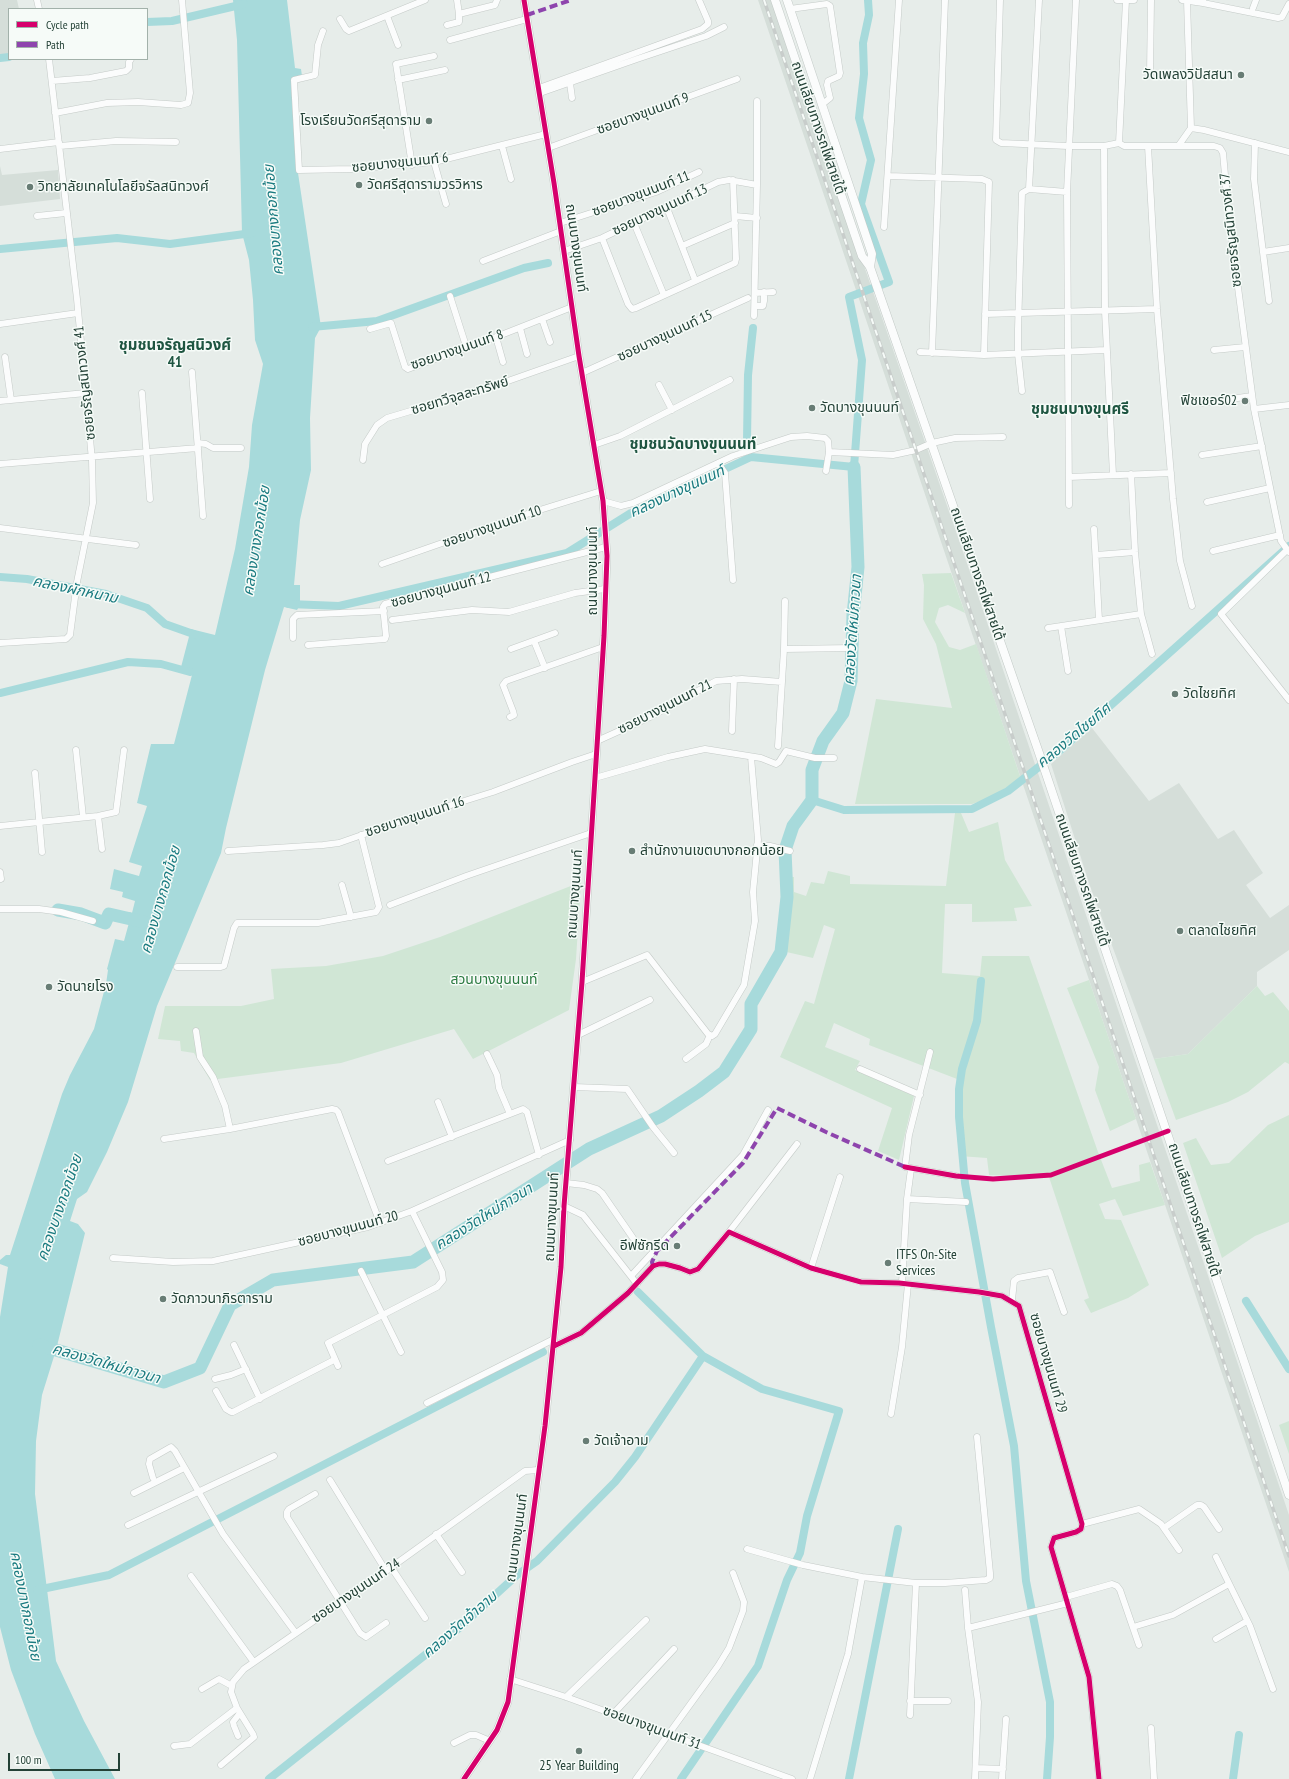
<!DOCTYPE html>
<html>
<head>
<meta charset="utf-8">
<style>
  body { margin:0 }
  #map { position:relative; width:1289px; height:1779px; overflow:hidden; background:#e7edea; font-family:"PT Sans Narrow",sans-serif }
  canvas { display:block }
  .legend { position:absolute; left:8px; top:8px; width:140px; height:52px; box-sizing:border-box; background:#f6fbf8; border:1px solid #a2b1aa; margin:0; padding:5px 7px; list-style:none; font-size:12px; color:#234136 }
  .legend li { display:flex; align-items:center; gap:8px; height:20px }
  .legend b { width:20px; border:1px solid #a2b1aa }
  .scale { position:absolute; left:8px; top:1753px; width:112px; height:18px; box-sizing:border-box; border:2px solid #234136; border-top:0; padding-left:5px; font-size:12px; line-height:14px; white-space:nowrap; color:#234136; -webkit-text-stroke:3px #f6fbf8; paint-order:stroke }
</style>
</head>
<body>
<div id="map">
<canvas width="1289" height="1779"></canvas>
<ul class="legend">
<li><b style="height:5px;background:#d6006c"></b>Cycle path</li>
<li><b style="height:5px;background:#8e44ad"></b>Path</li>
</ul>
<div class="scale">100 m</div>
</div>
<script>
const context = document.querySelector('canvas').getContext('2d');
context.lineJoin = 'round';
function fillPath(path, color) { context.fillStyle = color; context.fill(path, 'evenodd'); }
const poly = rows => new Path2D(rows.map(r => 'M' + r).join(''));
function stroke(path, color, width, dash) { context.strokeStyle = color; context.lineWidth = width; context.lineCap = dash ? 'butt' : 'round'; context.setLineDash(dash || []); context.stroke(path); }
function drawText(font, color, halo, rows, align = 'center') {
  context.font = font + ' "PT Sans Narrow","Noto Sans Thai",sans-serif'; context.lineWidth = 3; context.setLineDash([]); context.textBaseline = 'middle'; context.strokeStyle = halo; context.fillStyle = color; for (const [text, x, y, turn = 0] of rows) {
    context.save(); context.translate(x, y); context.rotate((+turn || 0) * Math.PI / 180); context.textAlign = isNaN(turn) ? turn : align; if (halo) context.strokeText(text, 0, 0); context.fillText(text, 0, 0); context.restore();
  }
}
fillPath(poly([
  [0,0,17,0,19,9,9,9,9,54,0,55],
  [758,0,772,0,970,572,1289,1515,1289,1572],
  [0,166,2,175,58,170,60,199,0,206],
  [1092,728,1149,801,1179,783,1218,839,1234,830,1263,873,1246,885,1270,918,1289,905,1289,950,1257,972,1257,986,1188,1054,1154,1059,1090,886,1051,764]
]), '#d5ded9');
fillPath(poly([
  [951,573,965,613,948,605,939,608,935,622,949,647,960,650,976,644,1021,779,987,799,972,804,855,804,876,699,952,708,936,644,923,619,924,585,922,574],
  [955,813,961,813,969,832,998,822,1005,860,1032,906,1014,908,1017,921,972,922,972,904,945,904,942,973,980,976,982,956,1029,956,1098,1152,1112,1188,1140,1181,1139,1165,1150,1162,1165,1205,1123,1216,1115,1199,1099,1204,1105,1219,1121,1220,1149,1285,1128,1298,1091,1313,1084,1300,1089,1298,1049,1177,989,1175,987,1158,959,1156,955,1109,957,1079,869,1045,870,1039,834,1023,825,1047,860,1061,855,1070,914,1096,899,1160,878,1151,892,1108,780,1057,805,1001,814,1004,835,929,824,925,813,958,782,951,783,877,794,877,794,892,806,896,811,882,824,884,828,871,850,876,850,884,946,886],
  [581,882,576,959,569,1010,473,1059,454,1029,341,1063,210,1080,194,1053,181,1051,180,1041,158,1039,165,1006,241,1006,274,999,271,969,326,966,383,956,440,937],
  [1089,980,1136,1119,1110,1131,1095,1090,1099,1067,1067,988],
  [1257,986,1265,996,1273,992,1289,1011,1289,1064,1285,1062,1248,1092,1228,1102,1176,1120,1154,1059,1188,1054],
  [1289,1115,1289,1222,1255,1236,1222,1258,1183,1143,1196,1138,1211,1165,1229,1163,1268,1125],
  [1289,1421,1289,1454,1279,1425]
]), '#d0e6d5');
fillPath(poly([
  [233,0,287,0,295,68,301,69,302,76,293,78,298,173,321,327,315,338,310,418,311,470,300,520,294,585,300,585,300,605,297,610,284,607,265,670,226,828,221,853,157,1006,128,1102,107,1152,87,1192,77,1199,70,1221,78,1224,85,1233,56,1350,42,1395,36,1441,35,1494,56,1661,84,1721,115,1779,55,1779,35,1734,11,1670,0,1627,0,1317,8,1267,0,1264,0,1260,6,1255,10,1255,62,1094,70,1075,94,1029,106,984,108,970,107,969,115,939,124,941,130,919,128,918,129,912,132,913,135,901,122,897,123,892,110,889,114,869,139,876,142,866,129,862,147,806,137,803,151,744,174,744,192,675,180,671,191,629,215,635,235,549,249,467,252,425,263,364,255,340,253,300,249,260,242,233,237,40]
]), '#a7dadb');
stroke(poly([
  [147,22,172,21,244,4],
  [0,58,9,57],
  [0,249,117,238,170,244,252,233],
  [312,327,377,321,524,268,548,263],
  [747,441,748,375,753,328],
  [0,577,27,579,106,594,147,608,165,624,199,636],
  [289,604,339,606,567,553,631,513,751,457,854,467,862,360,849,297,889,282,861,204,871,160,859,118,864,74,863,43,869,15,868,0],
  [0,693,128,662,161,664,190,672],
  [812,800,844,810,972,809,1008,791,1063,748,1289,546],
  [981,981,977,1021,962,1069,959,1089,959,1117,965,1183,991,1327,1014,1446,1026,1581,1050,1702,1050,1737,1047,1779],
  [638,1292,703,1356,762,1389,839,1411,807,1516,800,1553,787,1580,758,1666,681,1779],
  [1246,1301,1289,1369],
  [37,1590,109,1575,543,1352],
  [269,1779,459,1628,517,1575,537,1561,615,1482,635,1457,703,1356],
  [849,1779,898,1529],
  [1233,1779,1239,1735]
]), '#a7dadb', 8);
stroke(poly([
  [58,910,81,914,105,923,109,914,144,922],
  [39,1345,164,1382,200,1368,230,1305,273,1280,413,1262,589,1149,661,1116,699,1091,724,1072,751,1029,751,1004,781,952,787,897,785,850,793,826,812,800,812,770,823,741,843,713,851,681,853,615,858,567,854,467]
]), '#a7dadb', 13);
const minor = poly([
  [37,0,39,9],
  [1000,0,996,140,1001,143,1068,146,1104,146,1119,143],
  [1117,0,1134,0],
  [1126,0,1119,143,1124,146,1214,146,1220,148,1223,153,1229,219,1254,409,1281,541,1289,552],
  [1182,0,1203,3,1203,0],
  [1187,1,1191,128],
  [1203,3,1278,18,1282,17,1289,4],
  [1253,8,1256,0],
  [790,9,827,4,830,6,840,73,839,76,828,81,827,85,830,98,825,102,822,103],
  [459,14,495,5,497,0],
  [387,16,398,45],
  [340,19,346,29,349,31,425,0],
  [447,25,459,22,459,14,457,0],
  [323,31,318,45,315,75,294,80,299,170,352,169,434,162,546,134],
  [450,40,527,19],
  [1150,74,1151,0],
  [398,80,445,70],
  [52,81,90,78,126,71,129,68,129,62,131,59],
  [570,83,572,98],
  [539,88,702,29,708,24,708,21,699,0],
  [540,93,637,59,706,36,724,27],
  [55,113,107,103,138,102,181,105,188,103,190,93,182,0],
  [1255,143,1254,179,1269,301],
  [1179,145,1191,128,1204,130,1289,152],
  [60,146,116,141,176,142],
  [502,146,511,179],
  [1104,146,1105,311,1113,475],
  [1148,146,1157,309,1173,499,1180,561,1192,606],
  [548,148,737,79],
  [0,149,59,142],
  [434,162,446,204],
  [412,165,396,64,434,56],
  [888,176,982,179,989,182,984,355],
  [1029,189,1039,0],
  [667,208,695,280],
  [37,216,66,213],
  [735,216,757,218],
  [560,223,656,192,699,172],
  [634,223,664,295],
  [884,227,899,0],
  [602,238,628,304,632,309,636,308,735,263,736,259,733,180],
  [682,246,735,223],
  [564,251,602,238,718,182,729,180,757,185],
  [1263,252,1289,248],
  [483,261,561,231],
  [755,293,773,292],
  [450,296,466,346],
  [755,306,763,306,764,301,764,292],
  [985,314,1157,309],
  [754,316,757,185,757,101],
  [542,319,550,342],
  [0,324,78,313],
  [520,328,527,354],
  [370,329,391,323,405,367,408,369,496,337,572,307],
  [496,337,503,362],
  [1214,350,1245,347],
  [920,352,984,355,1106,350],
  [932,353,945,0],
  [5,357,11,400],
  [192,372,203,516],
  [582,373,748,298],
  [659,385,672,410],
  [1022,391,1018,354,1018,329,1022,193,1029,189,1067,192],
  [142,393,150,499],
  [0,401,86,393],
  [1201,403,1252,396],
  [1254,409,1289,405],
  [198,443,206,444,213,448,241,448],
  [594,445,620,436,730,380],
  [829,452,893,455,916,450,932,443,955,438,1003,437],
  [1202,455,1262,446],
  [363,460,365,444,377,425,387,418,488,388,579,356],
  [718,463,725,473,733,580],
  [0,464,198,448],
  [1131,474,1135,552,1141,614,1152,654],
  [1069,477,1171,473],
  [603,501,621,506,633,503,733,456,791,437,807,436,825,438,828,441,829,452,826,471],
  [1207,502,1270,488],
  [1069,505,1067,192,1076,0],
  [0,528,136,545],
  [1094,529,1099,620],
  [1287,550,1221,614,1289,700],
  [1213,551,1280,535],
  [1096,555,1135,552],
  [382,564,514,518,601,491],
  [392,620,472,610,509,612,575,593,605,589],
  [1061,626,1068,671],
  [1048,628,1141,614],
  [293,638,293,619,297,615,384,611],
  [534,641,545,668],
  [0,643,66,639,70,635,77,582,93,503,92,460,77,299,49,59],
  [308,645,385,639,386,636,383,607,385,604,606,547],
  [511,649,555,633],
  [784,649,853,648],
  [510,717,514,715,513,711,503,685,506,681,603,647],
  [732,731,734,679],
  [597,741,650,717,716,681,742,679,782,682],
  [778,746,784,649,785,601],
  [76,750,83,817],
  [35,773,42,852],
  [595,778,668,757,705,749,761,758,776,764,779,762,786,751,815,758,834,758],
  [98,816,102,849],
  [0,826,98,816,116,812,124,750],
  [757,845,770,846,790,851],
  [228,851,323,845,339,843,419,815,493,792,572,762,596,754],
  [0,872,1,879],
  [342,885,351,917],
  [390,905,466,876,591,833],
  [0,909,39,909,61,912,93,921],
  [177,967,221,967,224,966,234,928,237,923,318,923,376,912,379,907,361,835],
  [582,982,647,955,708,1034,712,1036,715,1034,744,985,755,921,753,892,758,840,751,757],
  [196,1031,200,1057,213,1077,225,1106,230,1129],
  [578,1035,650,1000],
  [930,1052,909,1135,905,1167,956,1176],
  [487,1054,497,1075,499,1088,510,1114],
  [686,1059,706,1044,710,1035],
  [860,1069,920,1095],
  [574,1087,627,1089,653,1127,674,1153],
  [438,1102,452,1137],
  [164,1139,230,1129,332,1109,336,1110,338,1112,380,1223],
  [388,1161,523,1109,527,1112,539,1155],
  [566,1183,584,1185,597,1189,602,1193,633,1238],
  [907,1199,966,1202],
  [564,1206,583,1215,637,1284],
  [729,1232,797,1144],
  [113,1258,173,1262,213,1261,368,1227,412,1211,570,1140],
  [811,1268,840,1177],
  [361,1271,401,1352],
  [631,1276,743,1155,768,1110],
  [902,1283,907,1199,911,1169],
  [1012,1300,1014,1281,1018,1278,1050,1272,1064,1312],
  [234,1345,260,1399],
  [554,1346,581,1333,628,1293,653,1266,659,1264,665,1264,680,1268,690,1272,698,1269,729,1232,811,1268,861,1282,899,1283,979,1292,1002,1296,1019,1306,1082,1524,1081,1529,1076,1532,1054,1538,1051,1547,1089,1677,1099,1779],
  [338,1366,328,1343,437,1287,443,1280,442,1272,412,1211],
  [215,1379,231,1375,246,1369],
  [216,1391,226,1409,231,1412,233,1412,334,1360],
  [427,1403,554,1339],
  [891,1414,902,1347,908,1284],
  [153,1478,149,1464,150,1459,171,1447,175,1451,223,1534,295,1632],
  [330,1480,386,1571],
  [134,1493,184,1468],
  [315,1494,289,1509,287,1512,287,1517,360,1633,366,1637,386,1623],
  [1082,1524,1139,1509,1161,1524,1179,1550],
  [128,1525,274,1456],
  [1164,1528,1197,1505,1201,1505,1204,1507,1219,1529],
  [436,1534,462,1572],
  [747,1549,803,1565,862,1577,916,1583,945,1583,986,1580,990,1578,990,1573,977,1437],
  [1216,1557,1250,1626,1273,1689],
  [391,1567,425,1618],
  [191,1576,253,1661],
  [965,1590,968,1628,978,1702,975,1779],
  [1066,1597,1112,1584,1117,1586,1120,1590,1139,1645],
  [1133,1627,1173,1615,1229,1584],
  [968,1628,1068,1603],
  [1216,1639,1247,1621],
  [510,1679,566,1697,792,1779],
  [202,1689,219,1679,232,1686],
  [566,1697,646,1620],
  [910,1701,948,1701],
  [613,1714,674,1649],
  [910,1715,916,1583],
  [1151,1728,1154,1779],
  [238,1736,234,1726,233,1722,240,1713],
  [454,1743,470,1735,476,1735,490,1741],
  [174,1746,190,1744,237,1708],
  [221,1765,254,1737,253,1734,237,1708,231,1692,233,1682,244,1669,386,1571,525,1471,538,1470],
  [976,1768,1003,1769],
  [636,1779,718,1666,729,1648,743,1611,744,1602,733,1573],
  [810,1779,848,1654,862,1577],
  [1002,1779,1006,1719]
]);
const tertiary = poly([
  [464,1779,497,1730,508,1702,545,1426,561,1267,564,1206,582,982,604,636,607,556,603,501,579,356,554,183,524,0]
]);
const secondary = poly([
  [775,0,862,256,870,267,1038,750,1289,1495],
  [787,0,872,254,870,267]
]);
stroke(minor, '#c4cac7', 7);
stroke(tertiary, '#c4cac7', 8);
stroke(secondary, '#c3cac7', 9);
stroke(minor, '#fbfcfc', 6);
stroke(tertiary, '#fbfcfc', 7);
stroke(secondary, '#fbfcfc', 8);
const rail = poly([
  [764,0,1289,1556]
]);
stroke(rail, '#c8cdcb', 3.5);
stroke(rail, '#f6fbf8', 2, [6]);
stroke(poly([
  [527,15,571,0],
  [653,1266,652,1262,657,1251,743,1163,777,1108,826,1132,905,1167]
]), '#8e44ad', 4, [8, 4]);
stroke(poly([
  [905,1167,956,1176,993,1179,1051,1175,1168,1131],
  [554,1346,581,1333,628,1293,653,1266,659,1264,665,1264,680,1268,690,1272,698,1269,729,1232,811,1268,861,1282,899,1283,979,1292,1002,1296,1019,1306,1082,1524,1081,1529,1076,1532,1054,1538,1051,1547,1089,1677,1099,1779],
  [464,1779,497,1730,508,1702,545,1426,561,1267,564,1206,582,982,604,636,607,556,603,501,579,356,554,183,524,0]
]), '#d6006c', 5);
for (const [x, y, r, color] of [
  [1241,75,4,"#687d75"],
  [429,121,4,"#687d75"],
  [359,185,4,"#687d75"],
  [30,187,4,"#687d75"],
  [1245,401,4,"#687d75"],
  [812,408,4,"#687d75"],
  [1175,694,4,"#687d75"],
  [632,851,4,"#687d75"],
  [1180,931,4,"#687d75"],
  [49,987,4,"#687d75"],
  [677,1246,4,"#687d75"],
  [888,1263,4,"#687d75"],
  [163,1299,4,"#687d75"],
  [586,1441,4,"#687d75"],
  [579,1751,4,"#687d75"]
]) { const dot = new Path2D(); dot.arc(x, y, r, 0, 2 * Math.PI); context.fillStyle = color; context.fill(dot); stroke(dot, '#f6fbf8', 1.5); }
drawText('14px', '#234136', '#f6fbf8', [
  ["วัดเพลงวิปัสสนา",1233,75,"right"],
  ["โรงเรียนวัดศรีสุดาราม",421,121,"right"],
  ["วัดศรีสุดารามวรวิหาร",367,185],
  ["วิทยาลัยเทคโนโลยีจรัลสนิทวงศ์",38,187],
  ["ฟิชเชอร์02",1237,401,"right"],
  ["วัดบางขุนนนท์",820,408],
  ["วัดไชยทิศ",1183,694],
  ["สำนักงานเขตบางกอกน้อย",640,851],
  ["ตลาดไชยทิศ",1188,931],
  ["วัดนายโรง",57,987],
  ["อีฟซักรีด",669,1246,"right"],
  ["ITFS On-Site",896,1255],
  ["Services",896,1271],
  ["วัดภาวนาภิรตาราม",171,1299],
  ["วัดเจ้าอาม",594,1441],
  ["25 Year Building",579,1766,"center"]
], 'left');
drawText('14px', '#234136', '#f6fbf8', [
  ["ซอยบางขุนนนท์ 9",643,114,-20],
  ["ถนนเลียบทางรถไฟสายใต้",818,128,71],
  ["ซอยบางขุนนนท์ 6",400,163,-6],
  ["ซอยบางขุนนนท์ 11",641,194,-21],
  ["ซอยบางขุนนนท์ 13",660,210,-25],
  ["ซอยจรัญสนิทวงศ์ 37",1231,230,-96],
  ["ถนนบางขุนนนท์",576,248,82],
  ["ซอยบางขุนนนท์ 15",665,336,-25],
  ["ซอยบางขุนนนท์ 8",457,350,-19],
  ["ซอยจรัญสนิทวงศ์ 41",85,383,-96],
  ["ซอยทวีจุลละทรัพย์",460,396,-17],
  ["ซอยบางขุนนนท์ 10",492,527,-19],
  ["ถนนบางขุนนนท์",593,571,-90],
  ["ถนนเลียบทางรถไฟสายใต้",977,574,71],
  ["ซอยบางขุนนนท์ 12",441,590,-15],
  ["ซอยบางขุนนนท์ 21",665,707,-27],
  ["ซอยบางขุนนนท์ 16",415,817,-18],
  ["ถนนเลียบทางรถไฟสายใต้",1082,880,71],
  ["ถนนบางขุนนนท์",575,894,-86],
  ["ถนนเลียบทางรถไฟสายใต้",1194,1210,72],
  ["ถนนบางขุนนนท์",552,1217,-87],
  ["ซอยบางขุนนนท์ 20",348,1229,-15],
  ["ซอยบางขุนนนท์ 29",1048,1363,74],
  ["ถนนบางขุนนนท์",517,1538,-82],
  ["ซอยบางขุนนนท์ 24",356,1591,-34],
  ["ซอยบางขุนนนท์ 31",652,1728,20]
]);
drawText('14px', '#2b7a41', '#f6fbf8', [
  ["สวนบางขุนนนท์",494,980]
]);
drawText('italic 15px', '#1a7b80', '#f6fbf8', [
  ["คลองบางกอกน้อย",274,220,-95],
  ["คลองบางขุนนนท์",677,492,-25],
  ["คลองบางกอกน้อย",257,541,-81],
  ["คลองผักหนาม",75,590,12],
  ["คลองวัดใหม่ภาวนา",853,630,-86],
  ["คลองวัดไชยทิศ",1074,736,-40],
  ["คลองบางกอกน้อย",161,900,-74],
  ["คลองบางกอกน้อย",60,1208,-71],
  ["คลองวัดใหม่ภาวนา",484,1217,-32],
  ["คลองวัดใหม่ภาวนา",106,1364,16],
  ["คลองบางกอกน้อย",25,1606,79],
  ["คลองวัดเจ้าอาม",460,1625,-41]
]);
drawText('bold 15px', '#1e5541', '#f6fbf8', [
  ["ชุมชนจรัญสนิวงศ์",175,346],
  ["41",175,363],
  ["ชุมชนบางขุนศรี",1080,410],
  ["ชุมชนวัดบางขุนนนท์",693,445]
]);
</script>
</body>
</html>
